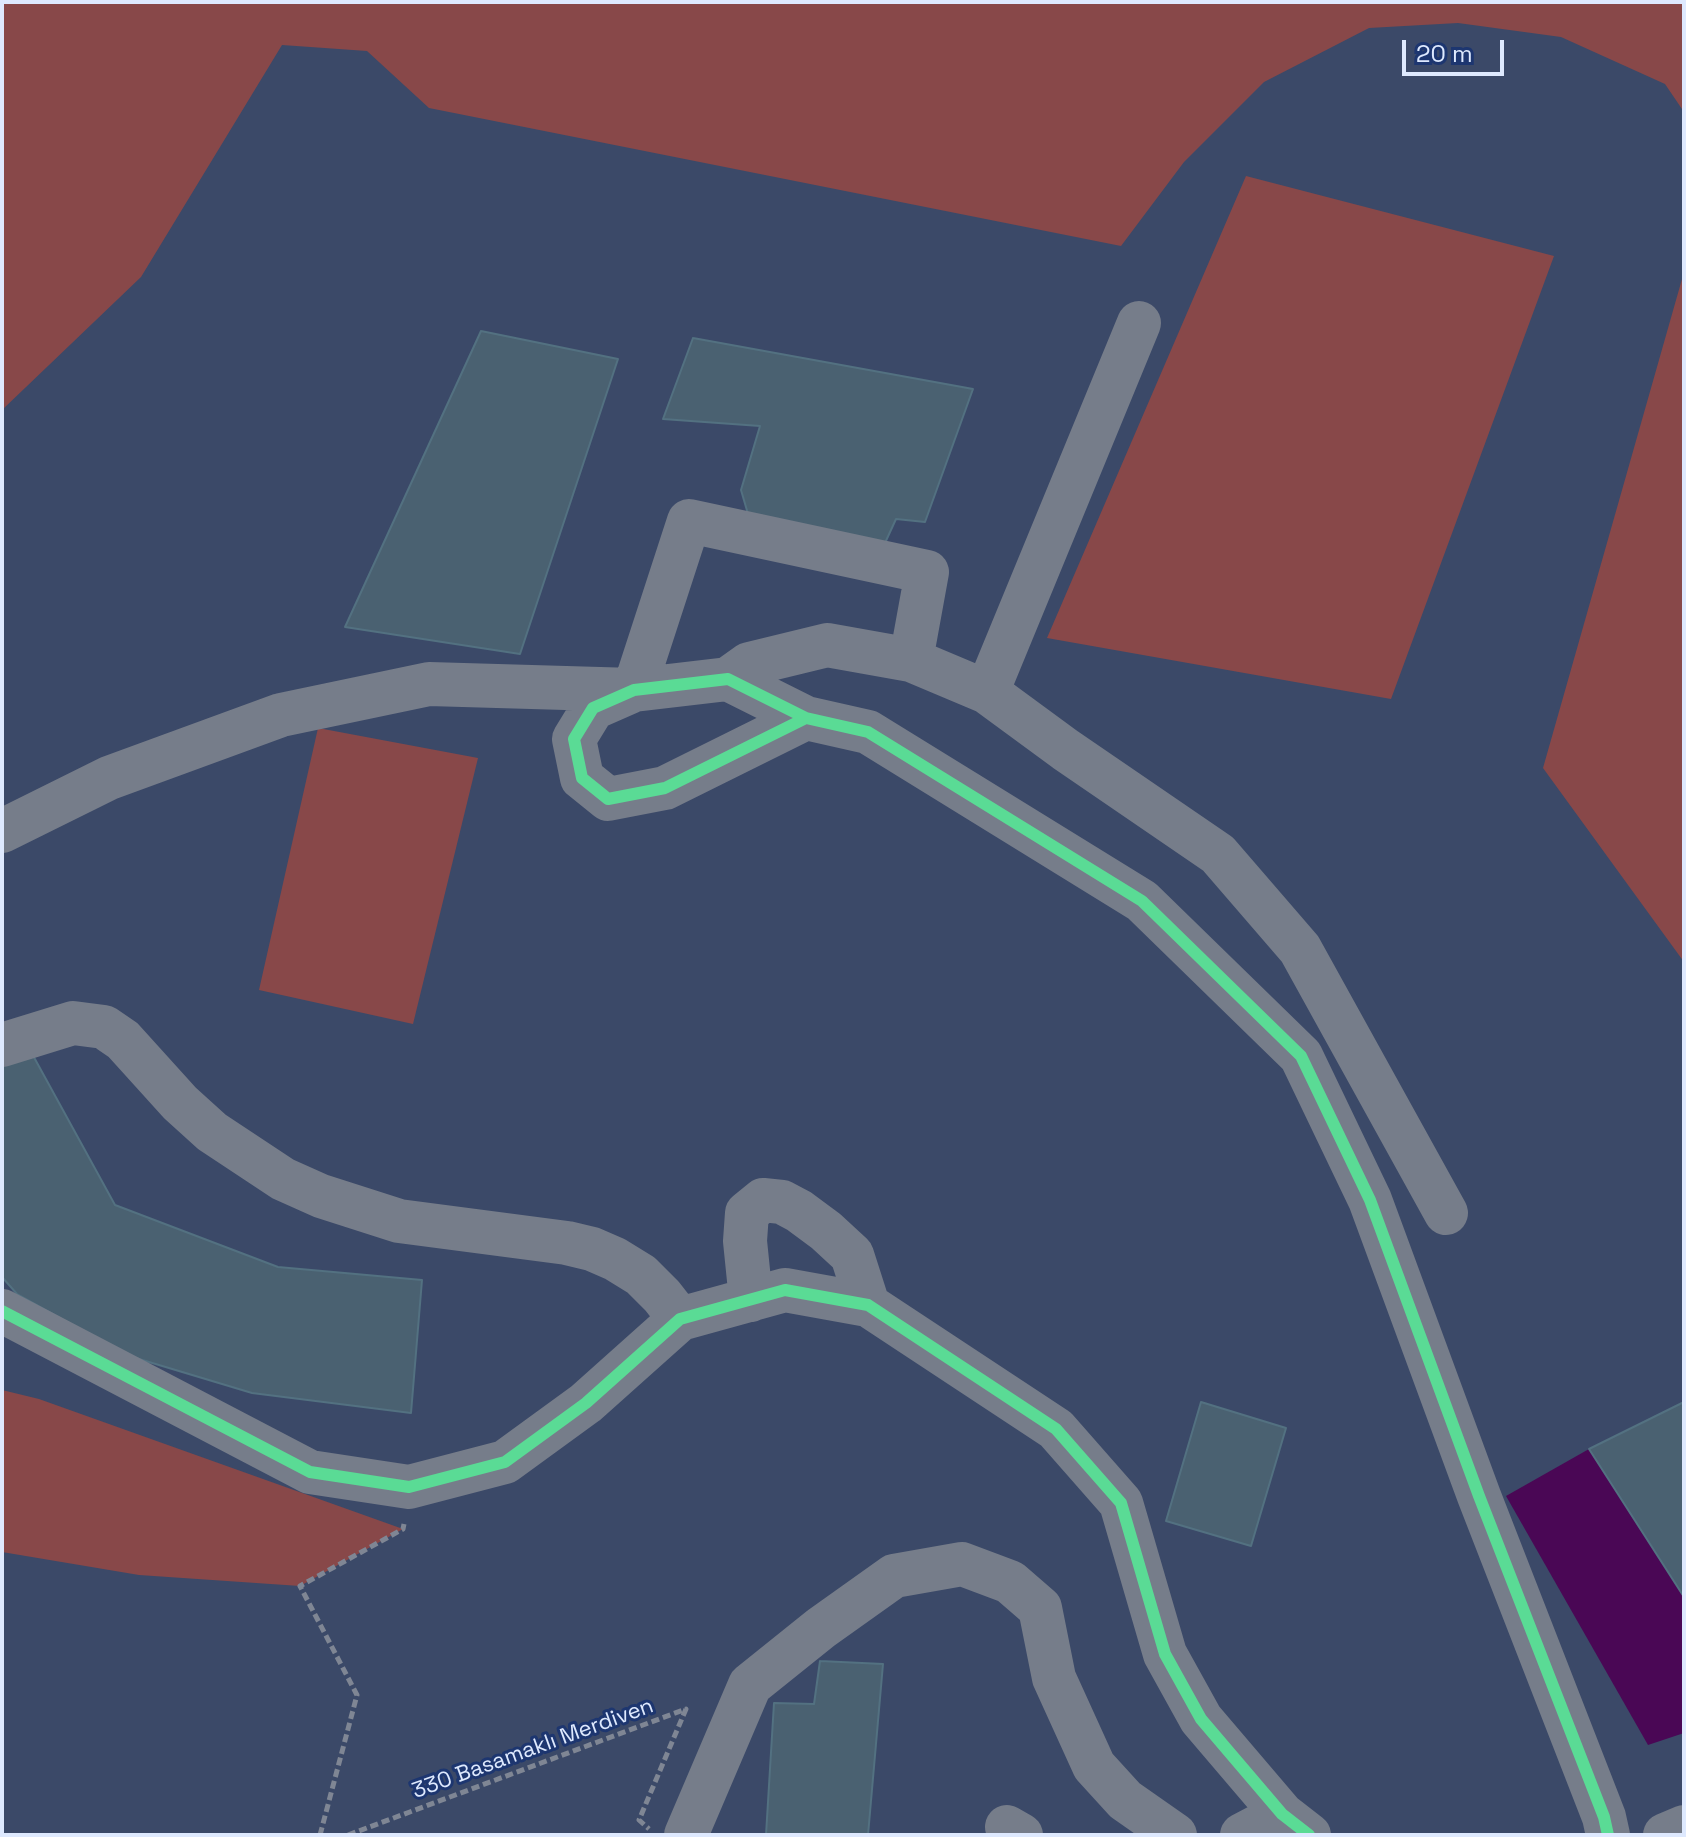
<!DOCTYPE html>
<html>
<head>
<meta charset="utf-8">
<style>
  body { margin:0 }
  #map { position:relative; width:1686px; height:1837px; overflow:hidden; background:#3b4968; font-family:"Space Grotesk",sans-serif }
  canvas { display:block }
  .frame { position:absolute; inset:0; border:4px solid #dee9fe; pointer-events:none }
  .scale { position:absolute; left:1402px; top:40px; width:102px; height:36px; box-sizing:border-box; border:4px solid #dee9fe; border-top:0; padding-left:10px; font-size:24px; line-height:28px; white-space:nowrap; color:#dee9fe; -webkit-text-stroke:6px #1d3670; paint-order:stroke }
</style>
</head>
<body>
<div id="map">
<canvas width="1686" height="1837"></canvas>
<div class="frame"></div>
<div class="scale">20 m</div>
</div>
<script>
const context = document.querySelector('canvas').getContext('2d');
context.lineJoin = 'round';
function fillPath(path, color) { context.fillStyle = color; context.fill(path, 'evenodd'); }
const poly = rows => new Path2D(rows.map(r => 'M' + r).join(''));
function stroke(path, color, width, dash) { context.strokeStyle = color; context.lineWidth = width; context.lineCap = dash ? 'butt' : 'round'; context.setLineDash(dash || []); context.stroke(path); }
function drawText(font, color, halo, rows, align = 'center') {
  context.font = font + ' "Space Grotesk",sans-serif'; context.lineWidth = 6; context.setLineDash([]); context.textBaseline = 'middle'; context.strokeStyle = halo; context.fillStyle = color; for (const [text, x, y, turn = 0] of rows) {
    context.save(); context.translate(x, y); context.rotate((+turn || 0) * Math.PI / 180); context.textAlign = isNaN(turn) ? turn : align; if (halo) context.strokeText(text, 0, 0); context.fillText(text, 0, 0); context.restore();
  }
}
fillPath(poly([
  [2,2,1684,2,1684,112,1665,84,1561,37,1458,23,1369,28,1264,82,1184,162,1121,246,429,108,367,51,282,45,141,277,2,410],
  [1246,176,1554,256,1391,699,1047,638],
  [1684,272,1684,962,1543,768],
  [318,728,478,758,413,1024,259,990],
  [2,1390,39,1399,403,1529,300,1586,139,1575,2,1552]
]), '#884849');
fillPath(poly([
  [1589,1449,1684,1597,1684,1733,1648,1745,1506,1496]
]), '#4a0755');
const building = poly([
  [481,331,618,359,520,654,345,627,481,331],
  [693,338,973,389,925,522,896,519,885,543,748,514,741,490,760,426,663,419,693,338],
  [30,1050,115,1205,278,1267,422,1280,411,1413,252,1393,129,1356,17,1294,2,1277,2,1065,30,1050],
  [1201,1402,1286,1428,1251,1546,1166,1521,1201,1402],
  [1684,1402,1684,1597,1589,1449,1684,1402],
  [820,1661,883,1664,868,1835,766,1835,774,1703,814,1704,820,1661]
]);
fillPath(building, '#4a6171');
stroke(building, '#537181', 2);
stroke(poly([
  [320,1835,357,1695,300,1586,403,1529,404,1524],
  [348,1835,686,1709,639,1820,649,1829]
]), '#7f8694', 5, [8, 4]);
stroke(poly([
  [728,679,749,664,827,645,911,660],
  [987,692,1139,323],
  [2,831,109,778,281,715,429,684,634,690,728,679,806,718],
  [2,1045,73,1023,104,1027,123,1040,180,1103,212,1132,283,1179,321,1196,399,1221,567,1243,592,1249,615,1259,641,1275,662,1296,680,1319],
  [1446,1213,1300,949,1218,854,1066,750,987,692,911,660,927,572,689,521,634,690,593,708,574,739,582,778,608,799,665,788,806,718,868,732,1142,901,1301,1056,1370,1200,1479,1496,1604,1817,1608,1835],
  [751,1300,745,1241,747,1213,763,1200,782,1202,799,1211,826,1231,852,1255,868,1305],
  [2,1311,310,1472,409,1487,505,1462,586,1403,680,1319,785,1290,868,1305,1056,1429,1121,1503,1165,1654,1201,1719,1282,1814,1309,1835],
  [1007,1827,1021,1835],
  [686,1835,750,1685,821,1628,894,1576,962,1564,1010,1582,1040,1608,1054,1678,1094,1766,1125,1800,1175,1835],
  [1242,1835,1282,1814],
  [1665,1835,1684,1827]
]), '#767d8a', 44);
stroke(poly([
  [806,718,728,679,634,690,593,708,574,739,582,778,608,799,665,788,806,718,868,732,1142,901,1301,1056,1370,1200,1479,1496,1604,1817,1608,1835],
  [2,1311,310,1472,409,1487,505,1462,586,1403,680,1319,785,1290,868,1305,1056,1429,1121,1503,1165,1654,1201,1719,1282,1814,1309,1835]
]), '#5adb95', 12);
drawText('22px', '#dee9fe', '#1d3670', [
  ["330 Basamaklı Merdiven",533,1749,-20]
]);
</script>
</body>
</html>
